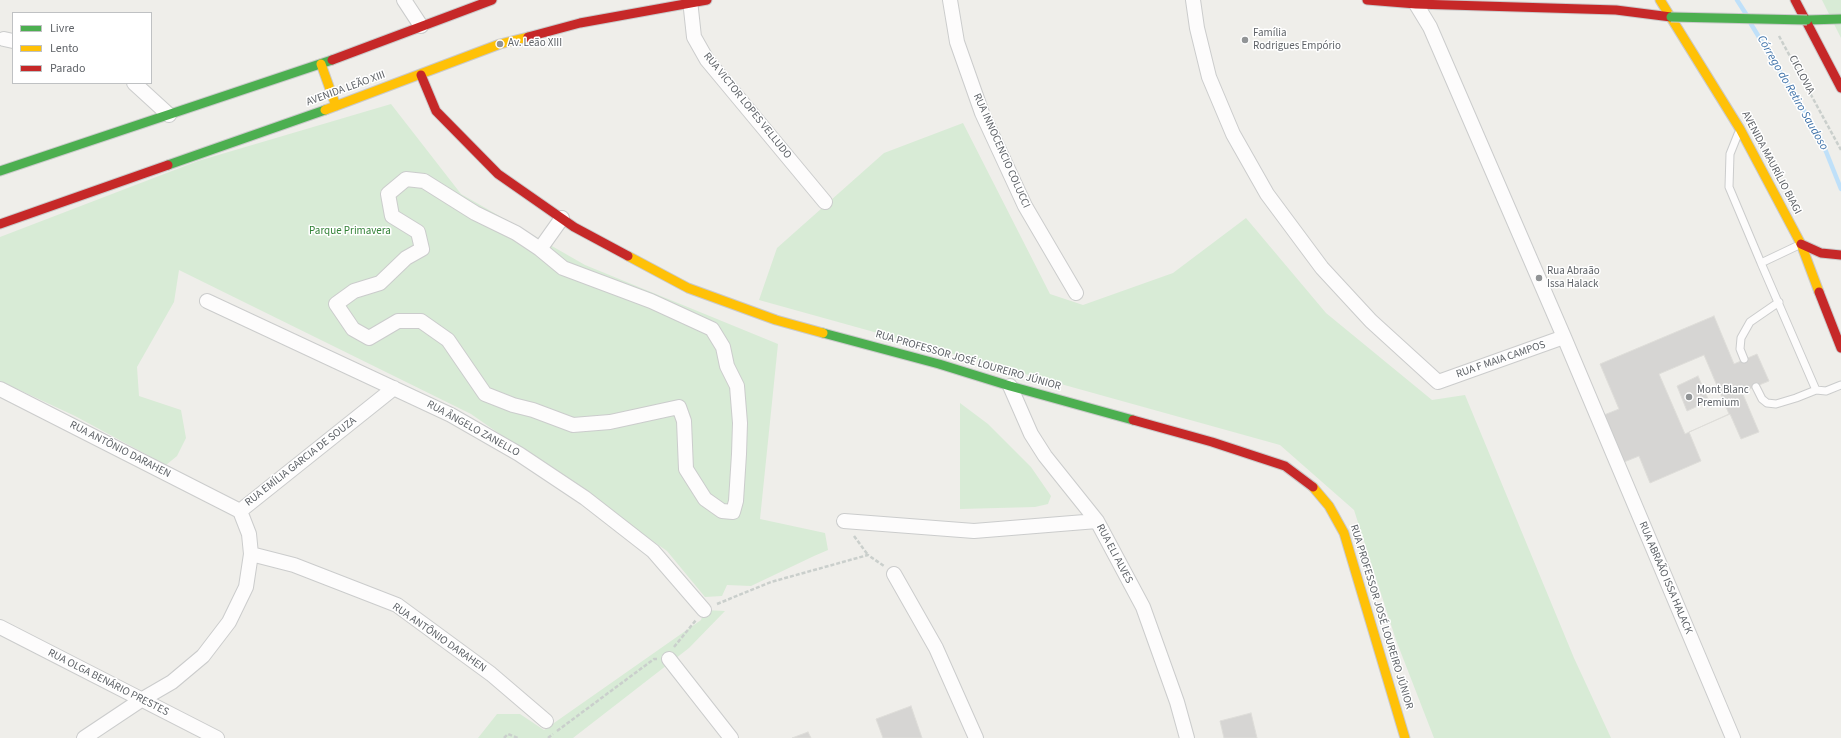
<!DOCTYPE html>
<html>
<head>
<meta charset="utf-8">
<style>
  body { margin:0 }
  #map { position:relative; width:1841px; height:738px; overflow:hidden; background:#efeeea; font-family:"Source Sans 3",sans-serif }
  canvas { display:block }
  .legend { position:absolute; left:12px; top:12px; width:140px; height:72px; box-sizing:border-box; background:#fff; border:1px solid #bfc1c3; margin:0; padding:5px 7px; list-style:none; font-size:12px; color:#5f6368 }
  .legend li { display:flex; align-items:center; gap:8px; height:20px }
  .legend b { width:20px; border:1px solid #bfc1c3 }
</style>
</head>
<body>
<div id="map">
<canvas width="1841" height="738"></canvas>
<ul class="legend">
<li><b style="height:5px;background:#4caf50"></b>Livre</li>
<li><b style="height:5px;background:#ffc107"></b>Lento</li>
<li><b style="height:5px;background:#c62828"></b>Parado</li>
</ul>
</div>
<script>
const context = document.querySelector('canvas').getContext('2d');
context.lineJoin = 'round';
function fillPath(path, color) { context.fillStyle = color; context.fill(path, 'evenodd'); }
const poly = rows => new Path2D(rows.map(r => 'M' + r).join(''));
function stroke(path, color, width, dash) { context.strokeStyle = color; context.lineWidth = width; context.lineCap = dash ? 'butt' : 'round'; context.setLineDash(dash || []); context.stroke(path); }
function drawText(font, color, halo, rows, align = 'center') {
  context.font = font + ' "Source Sans 3",sans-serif'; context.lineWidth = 3; context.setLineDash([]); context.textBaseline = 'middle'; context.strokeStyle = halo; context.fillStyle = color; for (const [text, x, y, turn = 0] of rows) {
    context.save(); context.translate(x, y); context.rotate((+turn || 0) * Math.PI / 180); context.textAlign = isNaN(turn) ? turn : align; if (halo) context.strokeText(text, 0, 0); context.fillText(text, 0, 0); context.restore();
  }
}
fillPath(poly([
  [1822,0,1841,0,1841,38],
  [391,104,461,194,585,265,778,344,760,519,825,533,828,550,814,556,751,586,727,585,722,596,705,597,667,551,471,414,179,270,174,302,137,367,139,396,181,410,186,438,177,456,166,465,75,416,0,381,0,237,198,161],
  [963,123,1050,294,1083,305,1173,273,1246,218,1326,313,1432,400,1465,395,1574,658,1611,738,1434,738,1396,640,1354,510,1280,445,759,300,777,248,884,153],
  [960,403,988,424,1031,467,1051,496,1048,504,1035,507,960,509],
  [704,610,725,611,689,648,573,738,478,738,497,714,520,714,544,730,701,620]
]), '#d8ebd6');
stroke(poly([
  [1737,0,1746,14],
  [1751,24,1821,139,1841,189]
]), '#bfe0f9', 4.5);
const building = poly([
  [1714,316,1734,364,1757,354,1769,381,1742,392,1759,432,1741,439,1730,414,1689,432,1701,461,1650,483,1639,456,1624,462,1604,415,1619,409,1600,364,1714,316],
  [1704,355,1729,414,1685,434,1659,374,1704,355],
  [1698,376,1709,401,1687,411,1677,386,1698,376],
  [911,706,922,738,883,738,876,719,911,706],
  [1251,713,1257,738,1224,738,1220,721,1251,713],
  [808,732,811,738,792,738,808,732]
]);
fillPath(building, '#d6d5d3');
stroke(building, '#deddd9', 1);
const lane = poly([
  [1738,134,1730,154,1729,187,1761,263],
  [1799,245,1761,263,1816,390,1826,391,1841,385],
  [1744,359,1740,349,1741,338,1750,322,1779,302],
  [1756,387,1762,399,1767,403,1776,404,1796,398,1816,390]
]);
const street = poly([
  [404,0,421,26],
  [690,0,694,37,707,60,825,202],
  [950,0,957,42,982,113,1025,206,1076,293],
  [1193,0,1197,28,1209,77,1233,134,1267,194,1322,268,1371,321,1438,382,1564,337],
  [1416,4,1430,27,1564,337,1733,738],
  [4,39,13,41],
  [134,83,169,115],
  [540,249,563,268,651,301,712,329,723,347,727,366,737,386,740,423,739,454,736,501,733,512,722,511,705,499,686,469,684,421,679,407,610,422,573,425,533,410,513,405,485,394,448,340,421,321,398,321,369,338,353,329,336,304,354,291,380,283,406,258,422,249,418,232,392,216,388,194,406,179,424,181,475,213,516,233,540,249,562,218],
  [207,301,451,415,519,454,585,498,653,551,704,610],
  [1010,386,1031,434,1045,456,1097,521,1143,607,1177,702,1187,738],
  [0,389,240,511],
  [844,521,974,531,1097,521],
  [251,554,294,565,397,605,491,674,546,721],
  [894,574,936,648,976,738],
  [0,627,217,738],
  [669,659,731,738],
  [84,738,141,700,172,682,203,656,229,622,246,587,251,554,249,534,240,511,394,388]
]);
const fast = poly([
  [1807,20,1841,19],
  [168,165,325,110],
  [0,171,332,60],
  [823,333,939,364,1010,386,1133,420]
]);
const slow = poly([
  [1660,0,1740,129,1801,244,1819,292],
  [321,64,336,106],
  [325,110,500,44,528,37],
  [628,256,688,288,776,320,823,333],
  [1313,487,1329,506,1344,533,1405,738]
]);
const jam = poly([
  [1367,0,1416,4,1616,10,1671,17],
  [1795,0,1841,88],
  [528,37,580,23,707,0],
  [332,60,492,0],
  [421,75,436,111,498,174,574,227,628,256],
  [0,224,168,165],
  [1801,244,1821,253,1841,255],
  [1819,292,1841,348],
  [1133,420,1212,442,1285,466,1313,487]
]);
stroke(lane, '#cbcccc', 9);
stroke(street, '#cbcccc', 16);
stroke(fast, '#cacacb', 11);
stroke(slow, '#cacacb', 11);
stroke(jam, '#cacacb', 11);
stroke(poly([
  [1779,36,1841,150],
  [854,536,868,555],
  [717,604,771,582,868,555,884,566],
  [674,647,696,620],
  [557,731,654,659,657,659],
  [504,738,508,734,518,738],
  [548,738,553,734]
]), '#cacfcc', 2.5, [4, 2]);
stroke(lane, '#fdfcfc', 7);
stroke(street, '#fdfcfc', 14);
stroke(fast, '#4caf50', 9);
stroke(slow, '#ffc107', 9);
stroke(jam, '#c62828', 9);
const fastBridge = poly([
  [1671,17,1807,20]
]);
stroke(fastBridge, '#cacacb', 11, []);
stroke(fastBridge, '#4caf50', 9);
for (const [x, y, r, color] of [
  [1245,40,4,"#919496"],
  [500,44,4,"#919496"],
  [1539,278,4,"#919496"],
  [1689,397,4,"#919496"]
]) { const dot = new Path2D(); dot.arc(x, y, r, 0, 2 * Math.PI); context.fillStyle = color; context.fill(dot); stroke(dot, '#fff', 1.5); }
drawText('11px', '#5f6368', '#fff', [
  ["Família",1253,34],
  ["Rodrigues Empório",1253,47],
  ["Av. Leão XIII",508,44],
  ["Rua Abraão",1547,272],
  ["Issa Halack",1547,285],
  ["Mont Blanc",1697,391],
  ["Premium",1697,404]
], 'left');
drawText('11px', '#5f6368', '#fff', [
  ["CICLOVIA",1801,75,62],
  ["AVENIDA LEÃO XIII",346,89,-20],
  ["RUA VICTOR LOPES VELLUDO",747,106,51],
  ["RUA INNOCENCIO COLUCCI",1001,151,66],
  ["AVENIDA MAURÍLIO BIAGI",1771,163,62],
  ["RUA F MAIA CAMPOS",1501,360,-19],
  ["RUA PROFESSOR JOSÉ LOUREIRO JÚNIOR",968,361,16],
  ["RUA ÂNGELO ZANELLO",473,429,29],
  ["RUA ANTÔNIO DARAHEN",120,450,27],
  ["RUA EMÍLIA GARCIA DE SOUZA",301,462,-38],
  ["RUA ELI ALVES",1114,554,62],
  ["RUA ABRAÃO ISSA HALACK",1665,578,67],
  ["RUA PROFESSOR JOSÉ LOUREIRO JÚNIOR",1381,617,73],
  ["RUA ANTÔNIO DARAHEN",439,638,35],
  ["RUA OLGA BENÁRIO PRESTES",108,683,27]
]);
drawText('11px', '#348238', '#fff', [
  ["Parque Primavera",350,232]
]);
drawText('italic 12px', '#4174aa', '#fff', [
  ["Córrego do Retiro Saudoso",1792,93,60]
]);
</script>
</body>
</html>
